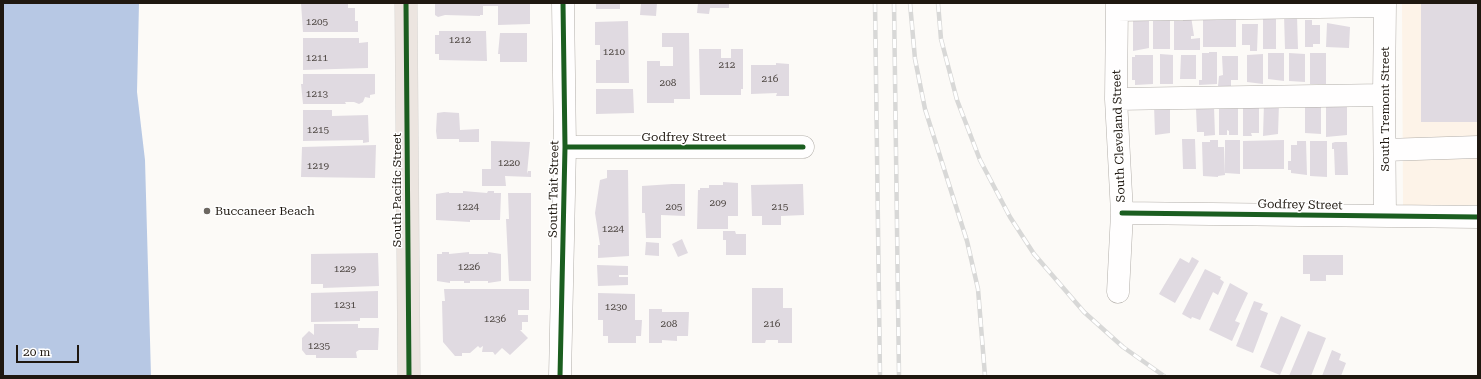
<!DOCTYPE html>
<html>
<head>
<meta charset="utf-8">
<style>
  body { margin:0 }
  #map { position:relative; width:1481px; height:379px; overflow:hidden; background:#fcfaf7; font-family:"Roboto Serif",serif }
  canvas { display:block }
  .frame { position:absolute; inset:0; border:4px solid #1f1810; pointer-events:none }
  .scale { position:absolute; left:16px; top:345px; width:63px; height:18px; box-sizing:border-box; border:2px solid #1f1810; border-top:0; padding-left:5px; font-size:12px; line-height:14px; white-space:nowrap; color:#1f1810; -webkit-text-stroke:3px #fff; paint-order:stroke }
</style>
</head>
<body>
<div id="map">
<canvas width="1481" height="379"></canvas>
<div class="frame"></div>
<div class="scale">20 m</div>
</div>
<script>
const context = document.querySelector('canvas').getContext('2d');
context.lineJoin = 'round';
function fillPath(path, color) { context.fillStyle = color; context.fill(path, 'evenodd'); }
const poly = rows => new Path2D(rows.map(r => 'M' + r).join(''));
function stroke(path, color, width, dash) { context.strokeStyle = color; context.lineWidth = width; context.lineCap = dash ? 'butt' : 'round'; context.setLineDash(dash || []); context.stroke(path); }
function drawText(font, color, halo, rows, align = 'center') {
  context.font = font + ' "Roboto Serif",serif'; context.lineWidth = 3; context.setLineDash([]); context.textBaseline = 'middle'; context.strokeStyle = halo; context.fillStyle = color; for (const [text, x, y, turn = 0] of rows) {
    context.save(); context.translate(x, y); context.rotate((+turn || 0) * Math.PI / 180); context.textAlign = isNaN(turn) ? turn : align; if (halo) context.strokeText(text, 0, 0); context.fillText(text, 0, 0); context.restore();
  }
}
fillPath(poly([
  [1402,3,1478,3,1478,205,1403,206]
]), '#fdf3e8');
fillPath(poly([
  [3,3,139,3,137,92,145,160,151,376,3,376]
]), '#b7c8e4');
fillPath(poly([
  [301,3,348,4,348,8,355,8,355,21,358,21,358,32,303,32],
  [435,3,530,3,530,24,498,25,498,6,483,6,483,15,480,15,480,16,445,15,438,17,435,15],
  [596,3,620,3,620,9,596,9],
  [641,3,657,3,656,16,640,15],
  [698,3,729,3,729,8,710,8,709,14,697,13],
  [1421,3,1478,3,1478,122,1421,122],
  [1284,15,1297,16,1298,49,1285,49],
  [1191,16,1194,36,1191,36,1191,39,1200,38,1200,50,1174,50,1174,21,1183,21,1183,17],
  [1263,16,1276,16,1276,49,1263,49],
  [1133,18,1149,20,1149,48,1133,51],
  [1203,19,1236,19,1236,47,1203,47],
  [1153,20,1170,20,1170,49,1153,49],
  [1305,20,1312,20,1312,25,1320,25,1320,44,1313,44,1313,47,1305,47],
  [628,21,629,83,596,83,596,60,600,60,600,45,595,45,595,22],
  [1327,23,1350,27,1349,48,1326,47],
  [1242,24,1258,24,1257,51,1250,51,1250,45,1242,45],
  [439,31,486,31,487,61,439,60,439,54,435,54,435,35,439,35],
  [500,33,527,33,527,62,500,62,500,54,498,54],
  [662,33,689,33,690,99,674,99,674,103,647,103,647,61,660,61,660,66,673,66,673,47,662,47],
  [303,38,359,38,359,43,368,42,368,68,303,70],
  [699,49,721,49,721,58,731,58,731,49,743,49,743,89,741,89,741,95,700,95],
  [1209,52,1217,52,1217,84,1199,85,1199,80,1202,80,1202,53,1209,53],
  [1268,53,1284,53,1284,81,1268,79],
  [1289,53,1305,54,1305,82,1289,81],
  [1310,53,1326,53,1326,84,1310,84],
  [1160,54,1173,55,1173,84,1160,84],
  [1263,54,1263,84,1247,82,1247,55],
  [1135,55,1153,55,1153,84,1135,85,1135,80,1132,80,1132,57,1135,57],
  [1181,55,1196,55,1196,79,1180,79],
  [1222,56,1238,56,1238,80,1231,80,1231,86,1218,86,1219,76,1223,75],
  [776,63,789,64,789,96,776,96,777,93,751,94,751,65,776,65],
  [303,74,375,74,375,94,370,95,370,98,365,97,363,102,359,104,354,102,345,102,346,104,303,104,301,84,303,84],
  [596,89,633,89,634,113,596,114],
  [1243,102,1259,104,1259,133,1251,133,1252,136,1243,136],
  [1305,102,1321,102,1321,134,1305,133],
  [1219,103,1238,103,1238,135,1229,135,1229,131,1227,130,1227,135,1219,135],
  [1264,103,1279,104,1278,134,1263,136],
  [1154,105,1170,106,1170,133,1155,135],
  [1326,105,1347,105,1347,135,1326,137],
  [1214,107,1215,135,1204,136,1204,132,1197,132,1196,108],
  [303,110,332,110,332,116,368,115,369,142,363,143,363,140,303,141],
  [444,112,459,113,460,130,479,129,479,142,459,142,459,139,437,139,436,131,437,113],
  [1182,139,1195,139,1196,169,1183,169],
  [1210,140,1218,140,1218,147,1224,147,1225,175,1218,176,1218,177,1203,176,1202,142,1210,142],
  [1225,140,1240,140,1240,174,1225,173],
  [1284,140,1284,169,1243,169,1243,141],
  [491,141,530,142,527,174,528,171,531,171,531,177,505,176,506,186,482,186,482,169,491,169],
  [1297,141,1306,141,1307,175,1291,173,1291,170,1288,170,1288,161,1291,161,1291,145,1297,145],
  [1310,141,1327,141,1327,177,1310,176],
  [1335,142,1347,142,1348,175,1335,175,1334,149,1332,149,1332,143],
  [376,145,375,178,301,177,302,147],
  [607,170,628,170,629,256,598,258,598,245,600,245,595,213,600,180,607,178],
  [723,182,738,183,738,216,728,216,728,229,697,229,698,190,700,190,700,188,709,188,709,185,723,185],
  [672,184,685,184,685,216,661,215,661,238,646,238,645,213,642,213,642,186],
  [803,184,804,215,781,216,781,225,762,225,762,216,752,216,751,185],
  [463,191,487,193,488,191,494,191,494,193,501,193,500,220,470,220,470,222,436,220,436,194,449,192,449,193,463,193],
  [508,193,531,193,531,281,509,281,506,219,509,219],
  [723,231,735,231,736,234,746,234,746,255,726,255,726,240,723,240],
  [682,239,688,253,678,257,672,244],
  [646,242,659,243,659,256,645,255],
  [442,252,449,252,449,254,469,252,469,254,488,254,488,252,501,254,501,281,488,283,488,281,470,281,470,283,464,283,464,281,450,281,450,283,437,281,437,254,442,254],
  [378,253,379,286,323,288,323,284,311,284,311,254],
  [1303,255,1343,255,1343,275,1326,275,1326,281,1310,281,1310,274,1303,274],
  [1192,257,1199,261,1175,303,1159,294,1180,258,1189,263],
  [597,265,628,266,628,275,619,275,619,277,628,277,628,285,598,286],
  [1205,269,1221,277,1220,279,1224,282,1218,295,1213,292,1200,320,1192,317,1191,319,1182,314],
  [1230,283,1248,293,1235,321,1240,323,1232,341,1209,330],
  [752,288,783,288,783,308,792,308,792,343,778,343,778,340,766,340,765,343,752,343],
  [444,289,529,289,529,310,518,310,518,315,528,315,528,322,522,322,522,330,520,330,528,338,510,355,502,348,495,355,493,352,482,352,483,346,480,348,478,346,470,353,462,353,462,356,455,356,443,342,442,301,445,301],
  [378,291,378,318,360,318,360,321,311,322,311,293],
  [598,293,635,294,635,320,642,320,641,336,636,336,636,343,608,343,608,336,603,336,603,320,598,320],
  [1254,301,1263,304,1260,310,1268,313,1253,353,1236,346],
  [649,309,662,309,662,312,689,312,688,336,677,336,677,341,662,340,662,343,649,343],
  [1281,316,1301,325,1280,375,1260,367],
  [314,324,358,324,358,328,379,328,378,350,359,350,356,352,357,358,316,358,316,355,306,355,302,350,302,338,309,331,314,335],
  [1308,331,1326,338,1311,376,1302,375,1289,376],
  [1332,350,1341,354,1339,360,1346,363,1341,376,1322,376]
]), '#e0dae1');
const minor = poly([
  [1117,3,1116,99,1122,213,1118,292],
  [1385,3,1384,95,1385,216],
  [1117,10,1385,6],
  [1116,99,1384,95],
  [565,147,803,147],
  [1385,150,1478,147],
  [1122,213,1478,217],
  [560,376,565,147,563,3]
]);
const major = poly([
  [406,3,409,376]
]);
stroke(minor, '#b2aea9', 23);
stroke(major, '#d6d4d1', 23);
stroke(minor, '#fffefe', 22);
stroke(major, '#ece5e0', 22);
const rail = poly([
  [875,3,880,376],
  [894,3,899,376],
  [910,3,915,59,925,109,967,241,978,289,985,376],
  [938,3,941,39,957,100,980,160,1010,217,1034,254,1084,312,1123,347,1164,376]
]);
stroke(rail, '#d8d8d7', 4.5);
stroke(rail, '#fff', 3, [9]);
stroke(poly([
  [406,3,409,376],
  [565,147,803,147],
  [1122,213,1478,217],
  [560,376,565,147,563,3]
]), '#1b5e20', 5);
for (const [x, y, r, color] of [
  [207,211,4,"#6c6761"]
]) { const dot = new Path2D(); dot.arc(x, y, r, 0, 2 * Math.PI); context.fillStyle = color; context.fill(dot); stroke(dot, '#fff', 1.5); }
drawText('10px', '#4f4844', null, [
  ["1205",317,22],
  ["1212",460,40],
  ["1210",614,52],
  ["1211",317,58],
  ["212",727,65],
  ["216",770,79],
  ["208",668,83],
  ["1213",317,94],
  ["1215",318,130],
  ["1220",509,163],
  ["1219",318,166],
  ["209",718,203],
  ["1224",468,207],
  ["205",674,207],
  ["215",780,207],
  ["1224",613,229],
  ["1226",469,267],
  ["1229",345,269],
  ["1231",345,305],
  ["1230",616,307],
  ["1236",495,319],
  ["208",669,324],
  ["216",772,324],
  ["1235",319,346]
]);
drawText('12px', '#1f1810', '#fff', [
  ["South Tremont Street",1385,109,-90],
  ["South Cleveland Street",1119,136,-92],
  ["Godfrey Street",684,137],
  ["South Tait Street",554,189,-89],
  ["South Pacific Street",397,190,-90],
  ["Godfrey Street",1300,205,1]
]);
drawText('12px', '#1f1810', '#fff', [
  ["Buccaneer Beach",215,211]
], 'left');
</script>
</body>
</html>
